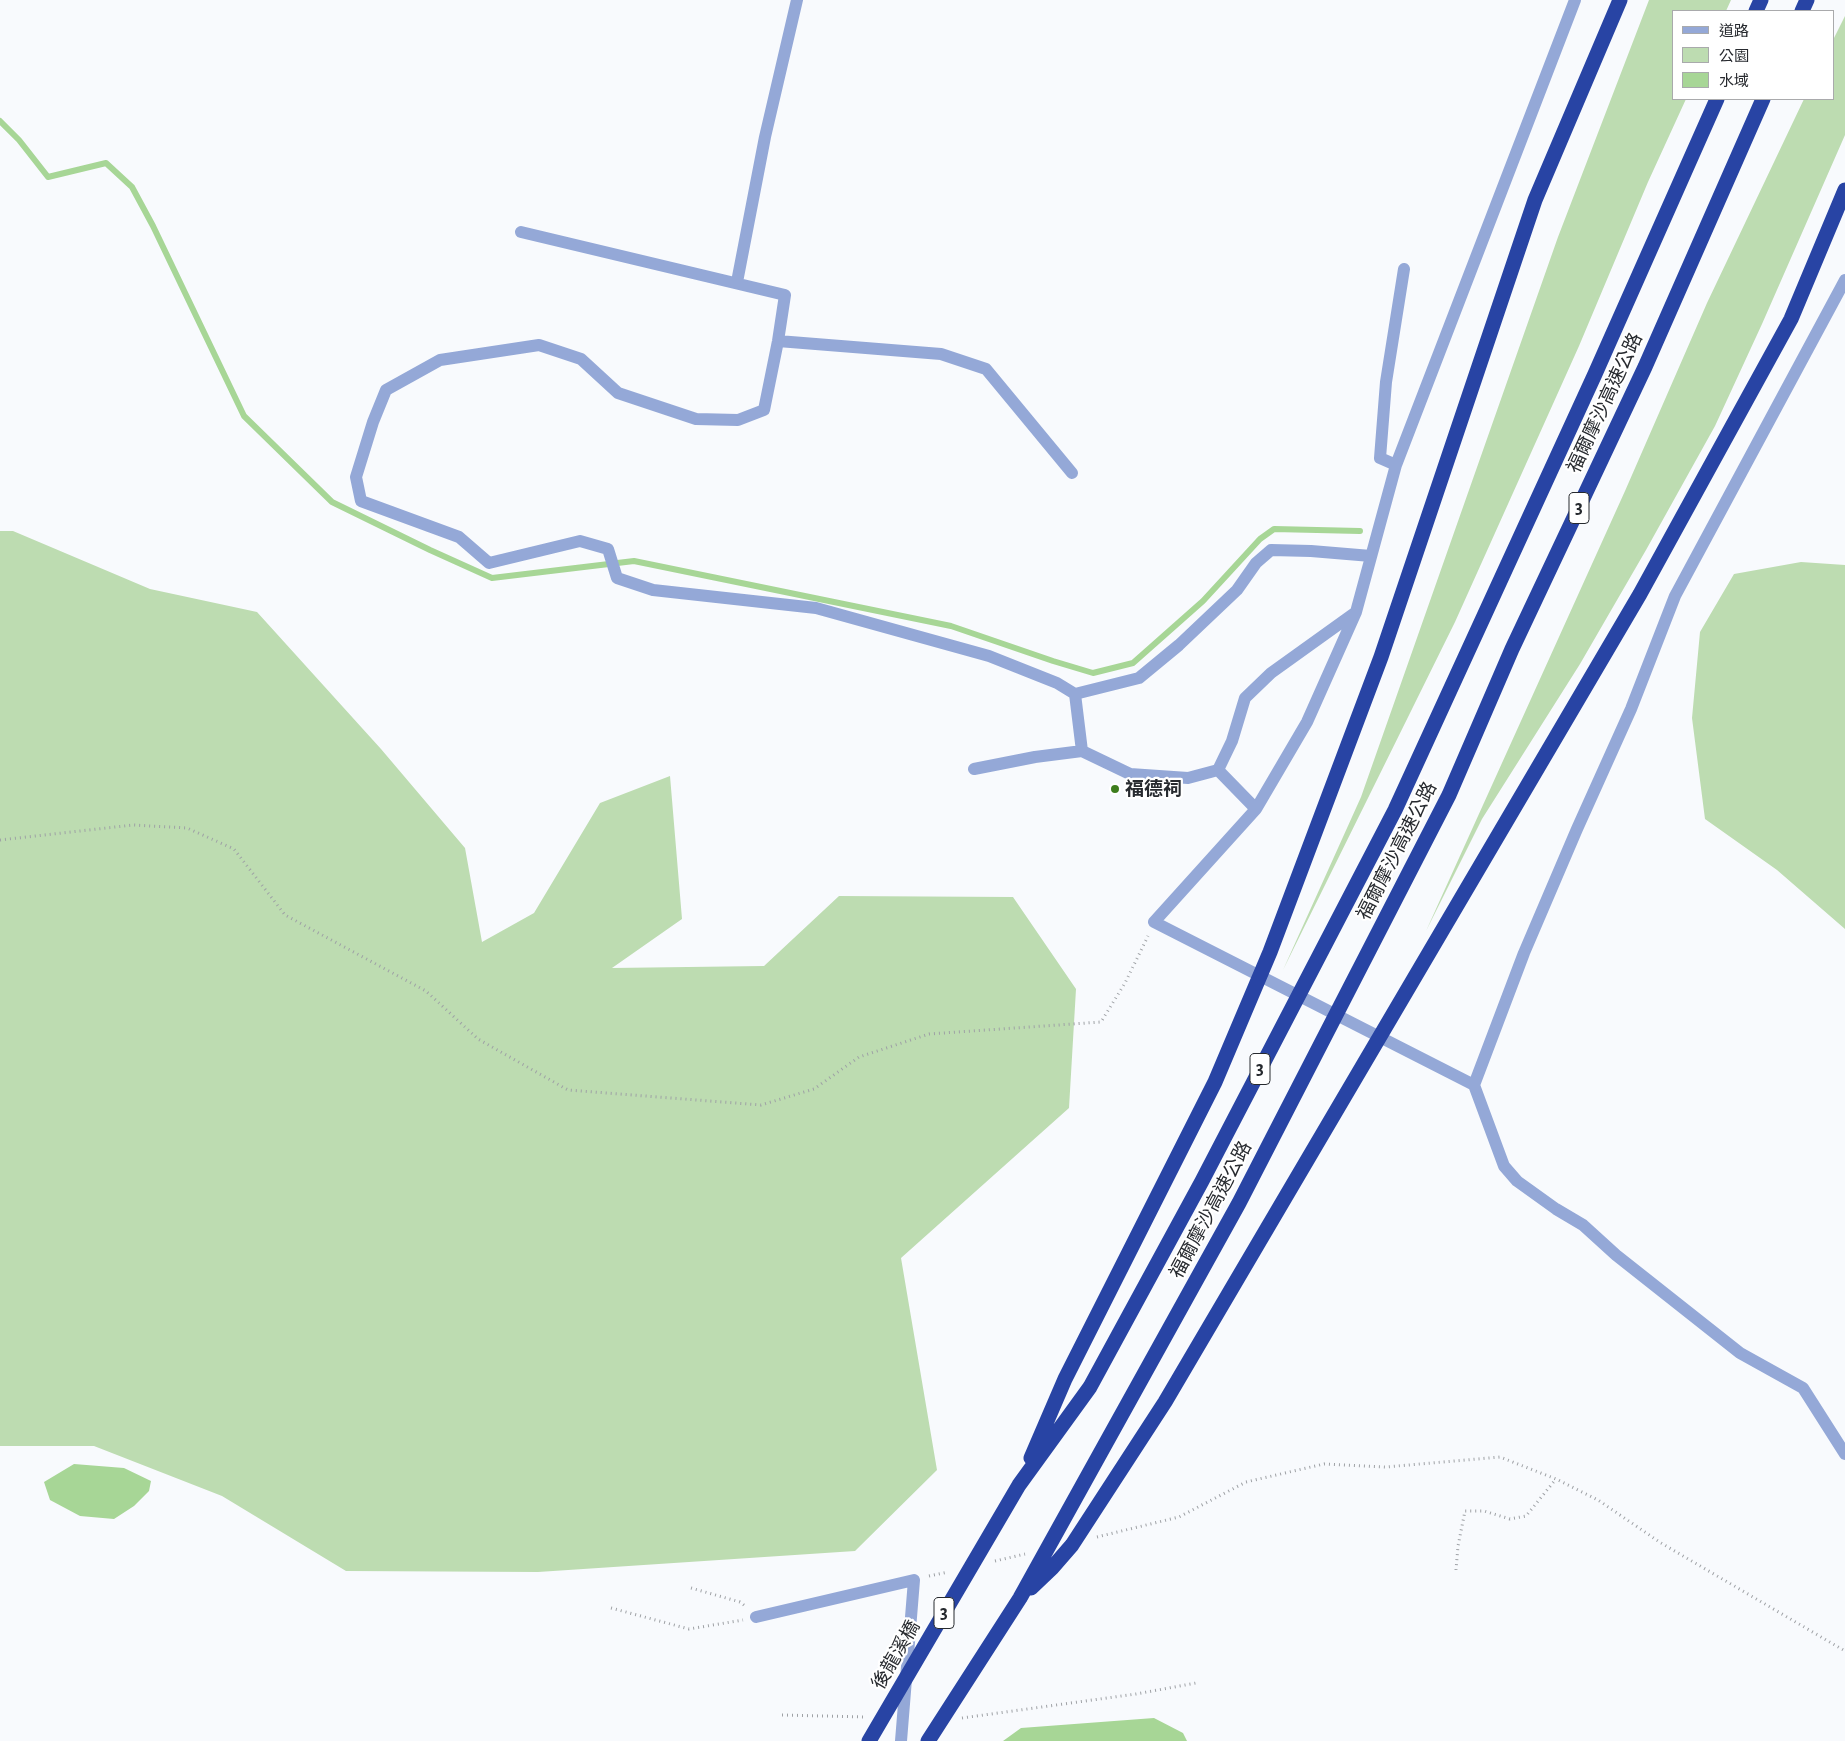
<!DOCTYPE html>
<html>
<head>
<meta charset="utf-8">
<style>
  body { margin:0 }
  #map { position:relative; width:1845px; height:1741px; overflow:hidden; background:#f8fafd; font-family:"Alegreya Sans","Noto Sans TC",sans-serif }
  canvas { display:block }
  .legend { position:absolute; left:1672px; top:10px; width:162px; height:90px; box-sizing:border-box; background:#fff; border:1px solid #a9aaac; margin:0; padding:6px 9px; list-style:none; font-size:15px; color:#272a2f }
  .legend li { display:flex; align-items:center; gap:10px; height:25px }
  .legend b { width:25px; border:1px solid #a9aaac }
</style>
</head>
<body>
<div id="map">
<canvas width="1845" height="1741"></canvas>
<ul class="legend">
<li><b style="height:6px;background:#94a8d7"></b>道路</li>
<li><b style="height:14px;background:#bddcb1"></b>公園</li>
<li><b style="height:14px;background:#a7d696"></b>水域</li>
</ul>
</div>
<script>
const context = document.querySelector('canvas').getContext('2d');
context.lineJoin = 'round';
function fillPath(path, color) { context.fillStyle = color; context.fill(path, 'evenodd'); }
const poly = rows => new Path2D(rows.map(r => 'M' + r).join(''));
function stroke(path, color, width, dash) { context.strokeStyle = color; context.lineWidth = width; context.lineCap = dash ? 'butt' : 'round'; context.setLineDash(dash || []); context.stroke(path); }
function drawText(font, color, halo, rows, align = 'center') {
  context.font = font + ' "Alegreya Sans","Noto Sans TC",sans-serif'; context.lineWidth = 4.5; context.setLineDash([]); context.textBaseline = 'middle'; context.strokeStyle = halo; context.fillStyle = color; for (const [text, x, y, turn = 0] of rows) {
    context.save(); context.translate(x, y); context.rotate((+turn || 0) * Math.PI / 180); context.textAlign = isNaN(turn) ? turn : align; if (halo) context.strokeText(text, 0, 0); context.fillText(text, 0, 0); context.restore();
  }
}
fillPath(poly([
  [1649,0,1731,0,1726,11,1674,11,1674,99,1686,99,1648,182,1579,346,1455,622,1283,970,1361,797,1558,237],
  [1845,16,1845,135,1762,324,1715,426,1646,550,1580,664,1482,819,1426,931,1625,491,1707,303,1804,99,1834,99,1834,38],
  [0,531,13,531,150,589,257,612,381,749,465,848,482,942,534,913,600,803,670,776,682,919,612,968,764,966,839,896,1013,897,1076,989,1069,1108,901,1258,937,1470,855,1551,538,1572,346,1571,222,1496,94,1446,0,1446],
  [1801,562,1845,565,1845,929,1777,870,1705,819,1692,718,1700,632,1734,574]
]), '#bddcb1');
fillPath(poly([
  [74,1464,124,1468,151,1481,149,1491,134,1506,114,1519,80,1516,50,1500,44,1482],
  [1154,1718,1183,1733,1187,1741,1003,1741,1021,1728]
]), '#a7d696');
stroke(poly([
  [0,121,19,140,48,177,106,163,132,187,153,226,244,416,332,502,430,550,492,578,634,561,951,626,1053,661,1093,673,1133,663,1203,601,1260,539,1274,529,1360,531]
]), '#a7d696', 6);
stroke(poly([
  [0,840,133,825,187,828,234,849,285,915,426,991,478,1039,568,1090,761,1105,814,1089,859,1057,929,1034,1101,1022,1125,983,1148,936],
  [1097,1537,1179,1517,1246,1482,1324,1464,1386,1467,1500,1457,1556,1479,1598,1500,1661,1543,1845,1651],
  [995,1561,1025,1554],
  [1456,1570,1458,1546,1465,1511,1484,1511,1510,1519,1526,1516,1556,1479],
  [929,1576,948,1572],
  [691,1588,740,1602,745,1606],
  [611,1608,689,1629,743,1620],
  [782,1715,864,1717],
  [962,1718,1136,1694,1196,1683]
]), '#9ea1a5', 3, [1, 4]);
stroke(poly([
  [521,232,785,295,778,341,764,410,738,420,696,419,618,393,581,359,539,345,440,360,386,390,373,422,356,477,361,501,459,537,489,563,580,541,608,549,617,578,653,590,816,608,989,656,1057,683,1075,694,1139,678,1179,645,1237,590,1256,563,1271,550,1311,551,1371,556],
  [1845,280,1675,596,1631,709,1577,829,1524,953,1474,1085,1504,1166,1517,1181,1556,1209,1583,1225,1616,1255,1740,1353,1803,1388,1845,1454],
  [737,282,765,137,797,0],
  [778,341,941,354,986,369,1072,473],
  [1396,465,1380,458,1386,382,1404,269],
  [1075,694,1082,751,1130,774,1188,778,1218,770,1232,741,1245,698,1271,673,1356,612],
  [974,769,1035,757,1082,751],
  [1218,770,1256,809],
  [1474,1085,1154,922,1256,809,1307,722,1356,612,1396,465,1575,0],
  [756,1617,914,1580,901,1741]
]), '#94a8d7', 12);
stroke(poly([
  [1756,11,1761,0],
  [1802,11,1807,0],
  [1031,1458,1065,1379,1215,1082,1270,952,1381,657,1535,200,1620,0],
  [1031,1588,1052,1568,1072,1545,1165,1402,1640,594,1791,319,1845,190],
  [869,1741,1019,1485,1090,1387,1202,1181,1395,810,1595,374,1717,99],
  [928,1741,1020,1598,1239,1203,1449,795,1512,649,1645,367,1763,99]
]), '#2844a4', 15);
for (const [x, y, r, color] of [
  [1115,789,5,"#3d7d1d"]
]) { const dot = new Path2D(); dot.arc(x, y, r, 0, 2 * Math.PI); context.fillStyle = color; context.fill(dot); stroke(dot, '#fff', 2); }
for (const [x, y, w] of [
  [1579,508,20],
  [1260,1069,20],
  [944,1613,20]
]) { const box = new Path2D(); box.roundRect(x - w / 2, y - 15.5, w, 31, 4); context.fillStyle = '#fff'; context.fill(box); stroke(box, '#272a2f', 1); }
drawText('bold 18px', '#272a2f', null, [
  ["3",1579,508],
  ["3",1260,1069],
  ["3",944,1613]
]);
drawText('19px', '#272a2f', '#fff', [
  ["福爾摩沙高速公路",1605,403,-65],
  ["福爾摩沙高速公路",1397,851,-63],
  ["福爾摩沙高速公路",1211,1210,-62],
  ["後龍溪橋",896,1655,-60]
]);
drawText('bold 19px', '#272a2f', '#fff', [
  ["福德祠",1125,789]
], 'left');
</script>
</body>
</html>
